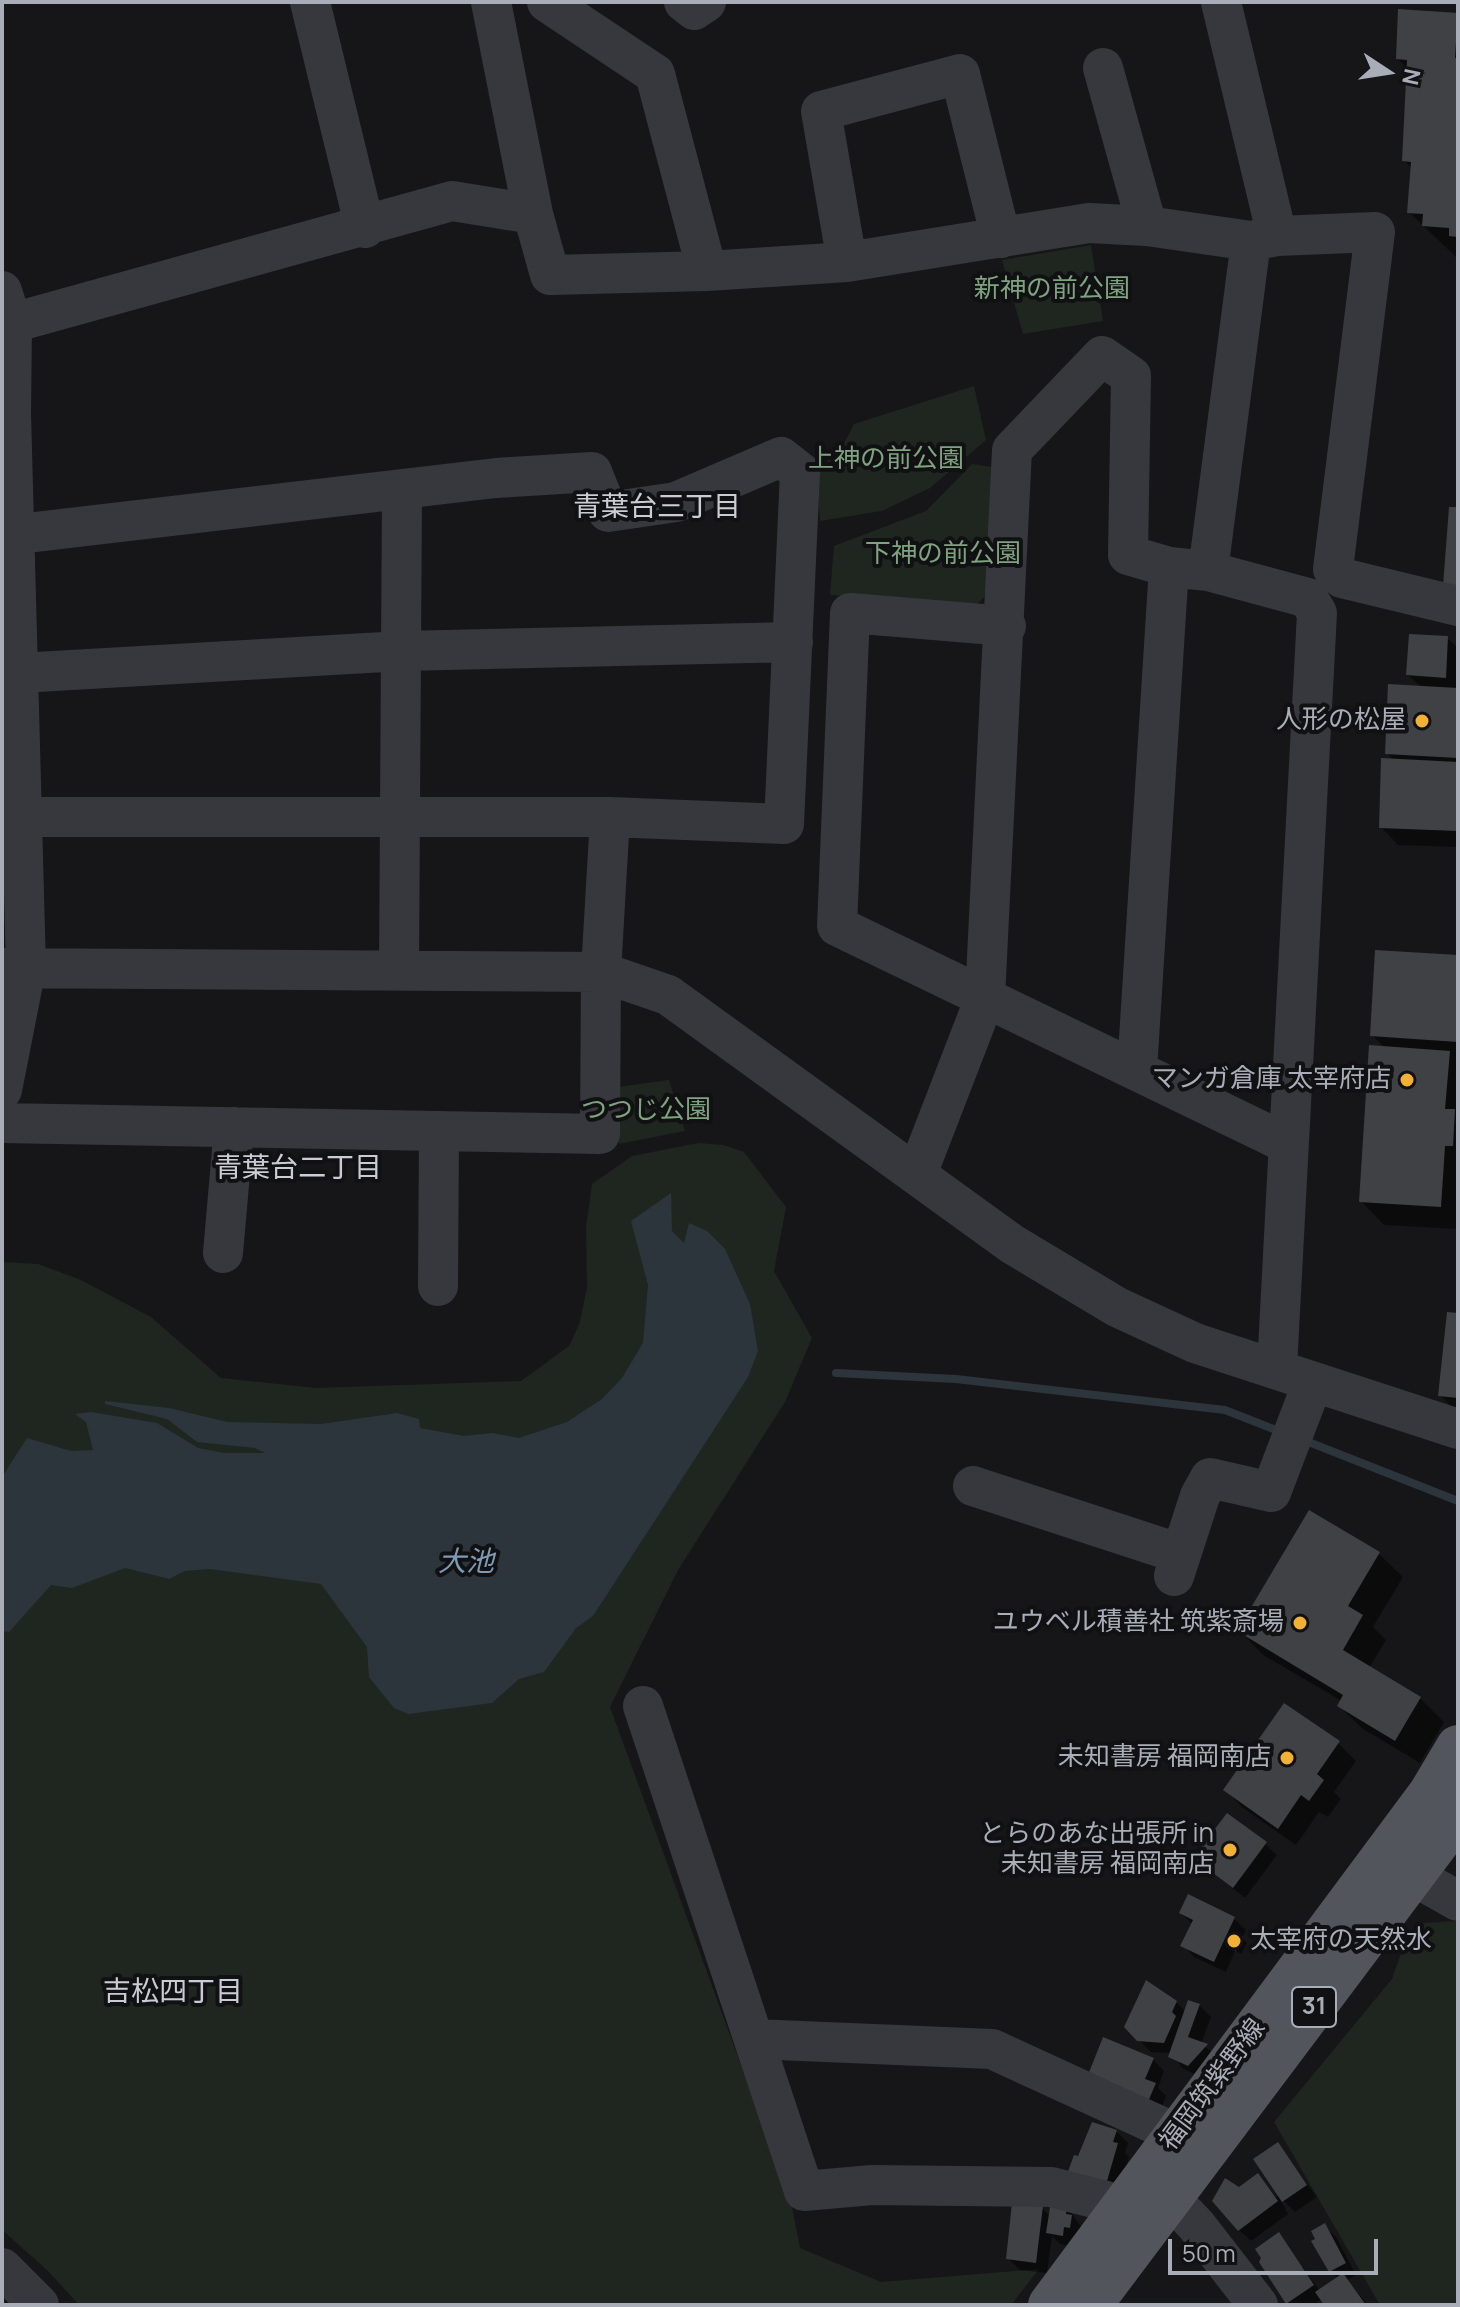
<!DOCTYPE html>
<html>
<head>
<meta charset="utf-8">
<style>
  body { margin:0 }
  #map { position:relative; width:1460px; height:2307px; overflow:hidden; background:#161618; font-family:Manrope,sans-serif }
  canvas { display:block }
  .frame { position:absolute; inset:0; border:4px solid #a8adb8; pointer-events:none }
  .north { position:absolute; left:1348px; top:32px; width:80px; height:80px; -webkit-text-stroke:6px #111113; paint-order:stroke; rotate:102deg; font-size:22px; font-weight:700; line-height:32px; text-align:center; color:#a8adb8 }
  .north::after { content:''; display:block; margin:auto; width:28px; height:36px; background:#a8adb8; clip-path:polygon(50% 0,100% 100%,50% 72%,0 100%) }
  .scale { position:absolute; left:1168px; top:2239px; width:210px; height:36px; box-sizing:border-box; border:4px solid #a8adb8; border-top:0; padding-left:10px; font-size:24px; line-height:28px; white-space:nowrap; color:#a8adb8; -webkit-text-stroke:6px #111113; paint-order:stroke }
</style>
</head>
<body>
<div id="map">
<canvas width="1460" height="2307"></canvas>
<div class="frame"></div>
<div class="north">N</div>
<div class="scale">50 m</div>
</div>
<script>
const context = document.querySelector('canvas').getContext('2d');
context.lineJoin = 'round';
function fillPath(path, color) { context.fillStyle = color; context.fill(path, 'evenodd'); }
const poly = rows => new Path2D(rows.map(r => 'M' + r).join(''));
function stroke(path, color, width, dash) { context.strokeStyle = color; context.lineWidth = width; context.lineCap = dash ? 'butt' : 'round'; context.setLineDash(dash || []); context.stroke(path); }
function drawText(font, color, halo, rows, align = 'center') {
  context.font = font + ' Manrope,"Noto Sans JP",sans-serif'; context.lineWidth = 8; context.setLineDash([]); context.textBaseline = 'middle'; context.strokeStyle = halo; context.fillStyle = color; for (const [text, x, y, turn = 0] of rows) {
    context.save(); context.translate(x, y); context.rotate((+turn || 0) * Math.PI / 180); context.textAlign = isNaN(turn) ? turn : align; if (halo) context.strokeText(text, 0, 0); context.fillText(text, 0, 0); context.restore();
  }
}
fillPath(poly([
  [1091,245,1103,321,1023,334,1002,260],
  [974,386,986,440,930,488,882,511,820,521,816,471,840,451,854,424],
  [972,464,992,467,988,593,977,604,830,595,834,546,926,511],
  [669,1080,685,1131,619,1144,618,1087],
  [698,1143,724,1145,744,1152,786,1207,774,1271,812,1338,785,1402,678,1570,610,1707,791,2202,800,2248,881,2282,1039,2269,1011,2305,79,2305,47,2270,2,2230,2,1262,38,1264,81,1280,151,1317,221,1378,316,1388,521,1381,569,1346,580,1322,587,1287,586,1227,592,1184,632,1156],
  [1458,1921,1458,2305,1380,2305,1274,2122,1392,1979,1405,1942,1421,1923]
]), '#1e261f');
fillPath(poly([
  [671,1193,672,1231,684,1243,689,1223,707,1231,725,1249,750,1304,758,1351,748,1377,593,1616,576,1628,544,1672,519,1679,492,1703,408,1714,394,1708,369,1677,367,1647,321,1584,210,1569,185,1571,169,1579,125,1568,72,1588,51,1585,9,1632,2,1631,2,1477,27,1438,71,1451,93,1450,86,1422,75,1414,91,1412,157,1423,198,1448,224,1453,265,1453,255,1448,197,1442,167,1419,105,1404,105,1401,169,1408,227,1422,321,1424,397,1413,419,1419,420,1428,464,1436,492,1433,519,1438,567,1422,602,1399,622,1378,643,1343,648,1285,631,1221]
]), '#2c353c');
fillPath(poly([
  [1457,15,1458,16,1458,259,1409,212,1413,170,1404,160,1409,70,1398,59],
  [1447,638,1458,648,1458,847,1398,845,1381,827,1395,761,1387,753,1422,688,1408,675],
  [1458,957,1458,1229,1384,1225,1361,1201,1385,1048,1372,1035],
  [1458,1315,1458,1413,1440,1395],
  [1310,1513,1379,1554,1403,1577,1373,1627,1386,1640,1369,1668,1420,1698,1444,1722,1420,1763,1363,1729,1339,1706,1342,1701,1263,1655,1240,1631],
  [1338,1743,1356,1761,1334,1792,1341,1799,1328,1817,1319,1812,1296,1845,1243,1808,1226,1790],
  [1265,1844,1277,1855,1245,1898,1195,1858],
  [1181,1913,1234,1919,1246,1930,1242,1938,1247,1943,1241,1954,1235,1951,1226,1972,1194,1957,1183,1945,1193,1925],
  [1176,2002,1186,2012,1199,2005,1211,2017,1201,2044,1219,2057,1201,2077,1182,2068,1172,2053,1151,2052,1126,2027],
  [1153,2059,1164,2071,1158,2088,1166,2096,1159,2114,1100,2091],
  [1116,2131,1128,2143,1125,2153,1129,2157,1119,2192,1079,2158],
  [1277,2145,1317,2197,1295,2212,1279,2196,1288,2214,1251,2241,1239,2230,1239,2190,1258,2176,1276,2197,1279,2195],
  [1066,2206,1083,2229,1074,2247,1060,2244,1052,2236,1047,2273,1020,2270,1008,2258,1042,2208,1051,2217],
  [1324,2226,1336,2237,1356,2275,1347,2280,1368,2305,1327,2305,1322,2299,1313,2305,1287,2303,1279,2235,1320,2291,1338,2279,1330,2271]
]), '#0007');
stroke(poly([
  [836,1373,956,1379,1225,1410,1281,1432],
  [1301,1439,1458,1501]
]), '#2c353c', 8);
fillPath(poly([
  [1398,9,1458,13,1455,58,1458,58,1458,237,1449,236,1449,228,1422,226,1423,214,1407,213,1411,162,1402,161,1407,60,1396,59],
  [1449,507,1458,507,1458,588,1443,586],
  [1409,634,1448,636,1446,678,1406,675],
  [1388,684,1458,688,1458,758,1385,754],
  [1381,758,1458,762,1458,831,1379,828],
  [1375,950,1458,955,1458,1042,1370,1036],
  [1369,1045,1450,1051,1445,1109,1455,1109,1453,1146,1445,1146,1441,1207,1359,1202],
  [1447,1312,1458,1313,1458,1398,1438,1396],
  [1309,1510,1380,1552,1348,1606,1363,1615,1343,1650,1421,1697,1395,1741,1337,1706,1343,1695,1237,1631],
  [1284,1703,1340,1741,1317,1774,1324,1780,1309,1801,1301,1795,1278,1829,1223,1790],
  [1227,1813,1267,1842,1233,1888,1193,1858],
  [1188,1894,1235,1917,1214,1962,1180,1946,1193,1920,1179,1913],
  [1233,1932,1243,1937,1236,1951,1226,1946],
  [1146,1980,1177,2001,1172,2012,1176,2016,1164,2043,1137,2041,1124,2027],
  [1188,2000,1200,2004,1188,2037,1208,2044,1188,2066,1168,2057],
  [1103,2037,1154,2058,1145,2079,1156,2083,1147,2104,1086,2080],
  [1092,2122,1117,2130,1113,2142,1118,2143,1107,2181,1066,2177,1074,2155,1078,2156],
  [1278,2142,1307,2185,1282,2202,1253,2159],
  [1258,2173,1278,2201,1238,2231,1212,2201,1225,2178,1239,2187],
  [1051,2201,1067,2204,1066,2214,1072,2215,1070,2228,1064,2227,1063,2236,1046,2233],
  [1012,2203,1043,2206,1036,2263,1006,2259],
  [1325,2223,1346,2263,1329,2272,1311,2241,1315,2239,1311,2231],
  [1279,2232,1314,2285,1286,2304,1259,2262,1261,2258,1255,2249],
  [1343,2273,1366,2305,1324,2305,1315,2292]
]), '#404145');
stroke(poly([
  [310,2,365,228],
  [491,2,533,214],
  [547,2,655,74,707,271],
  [684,2,694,10,706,2],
  [1221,2,1277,236],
  [1103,68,1147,226],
  [847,262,821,111,960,74,1001,238],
  [2,291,12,323,11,413,26,968,2,1090],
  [12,323,452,201,533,214,550,275,707,271,847,262,1089,223,1147,226,1251,241,1277,236,1375,232,1333,569,1342,578,1458,606],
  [2,536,496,478,592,472,608,512,676,502,781,457,800,472,784,824,610,817,2,817],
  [1208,571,1251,241],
  [1006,626,850,613,837,926,1286,1143],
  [2,674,402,651,793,642],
  [2,968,601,972,668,995,1012,1244,1117,1307,1195,1343,1458,1429],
  [399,969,402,490],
  [1137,1070,1169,567],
  [2,1123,600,1134,601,972,610,817],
  [917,1174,985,998,1012,450,1102,356,1131,376,1128,555,1169,567,1208,571,1308,598,1317,613,1277,1368],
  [223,1253,234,1127],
  [438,1286,439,1131],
  [973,1486,1181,1554],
  [1174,1576,1200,1496,1210,1478,1271,1492,1313,1382],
  [643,1706,804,2191,872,2185,1051,2187,1106,2201,1122,2211],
  [1412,1875,1458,1901],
  [754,2039,992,2049,1177,2134],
  [1147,2174,1196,2225,1258,2305],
  [2,2268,39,2305]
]), '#37383d', 40);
stroke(poly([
  [1050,2305,1430,1794,1458,1747],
  [1090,2305,1458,1815]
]), '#53555c', 44);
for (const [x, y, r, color] of [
  [1422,721,8,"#f2b134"],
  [1407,1080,8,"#f2b134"],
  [1300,1623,8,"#f2b134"],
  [1287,1758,8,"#f2b134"],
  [1230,1850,8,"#f2b134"],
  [1234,1941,8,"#f2b134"]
]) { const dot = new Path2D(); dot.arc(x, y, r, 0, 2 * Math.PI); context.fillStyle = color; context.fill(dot); stroke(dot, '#111113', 3); }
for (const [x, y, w] of [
  [1314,2007,44]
]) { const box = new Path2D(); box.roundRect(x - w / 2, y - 20, w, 40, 6); context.fillStyle = '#111113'; context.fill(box); stroke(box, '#a8adb8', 2); }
drawText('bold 24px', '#a8adb8', null, [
  ["31",1314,2007]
]);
drawText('26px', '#7fa381', '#111113', [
  ["新神の前公園",1052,290],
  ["上神の前公園",886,460],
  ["下神の前公園",943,555],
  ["つつじ公園",646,1111]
]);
drawText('26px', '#a8adb8', '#111113', [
  ["人形の松屋",1406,721],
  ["マンガ倉庫 太宰府店",1391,1080],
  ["ユウベル積善社 筑紫斎場",1284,1623],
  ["未知書房 福岡南店",1271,1758],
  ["とらのあな出張所 in",1214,1835],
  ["未知書房 福岡南店",1214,1865],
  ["太宰府の天然水",1250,1941,"left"]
], 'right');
drawText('26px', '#a8adb8', '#111113', [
  ["福岡筑紫野線",1213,2085,-53]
]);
drawText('28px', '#c9ccd4', '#111113', [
  ["青葉台三丁目",657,508],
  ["青葉台二丁目",298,1169],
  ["吉松四丁目",173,1993]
]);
drawText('italic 28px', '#7f9bb3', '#111113', [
  ["大池",466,1563]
]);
</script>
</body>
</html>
